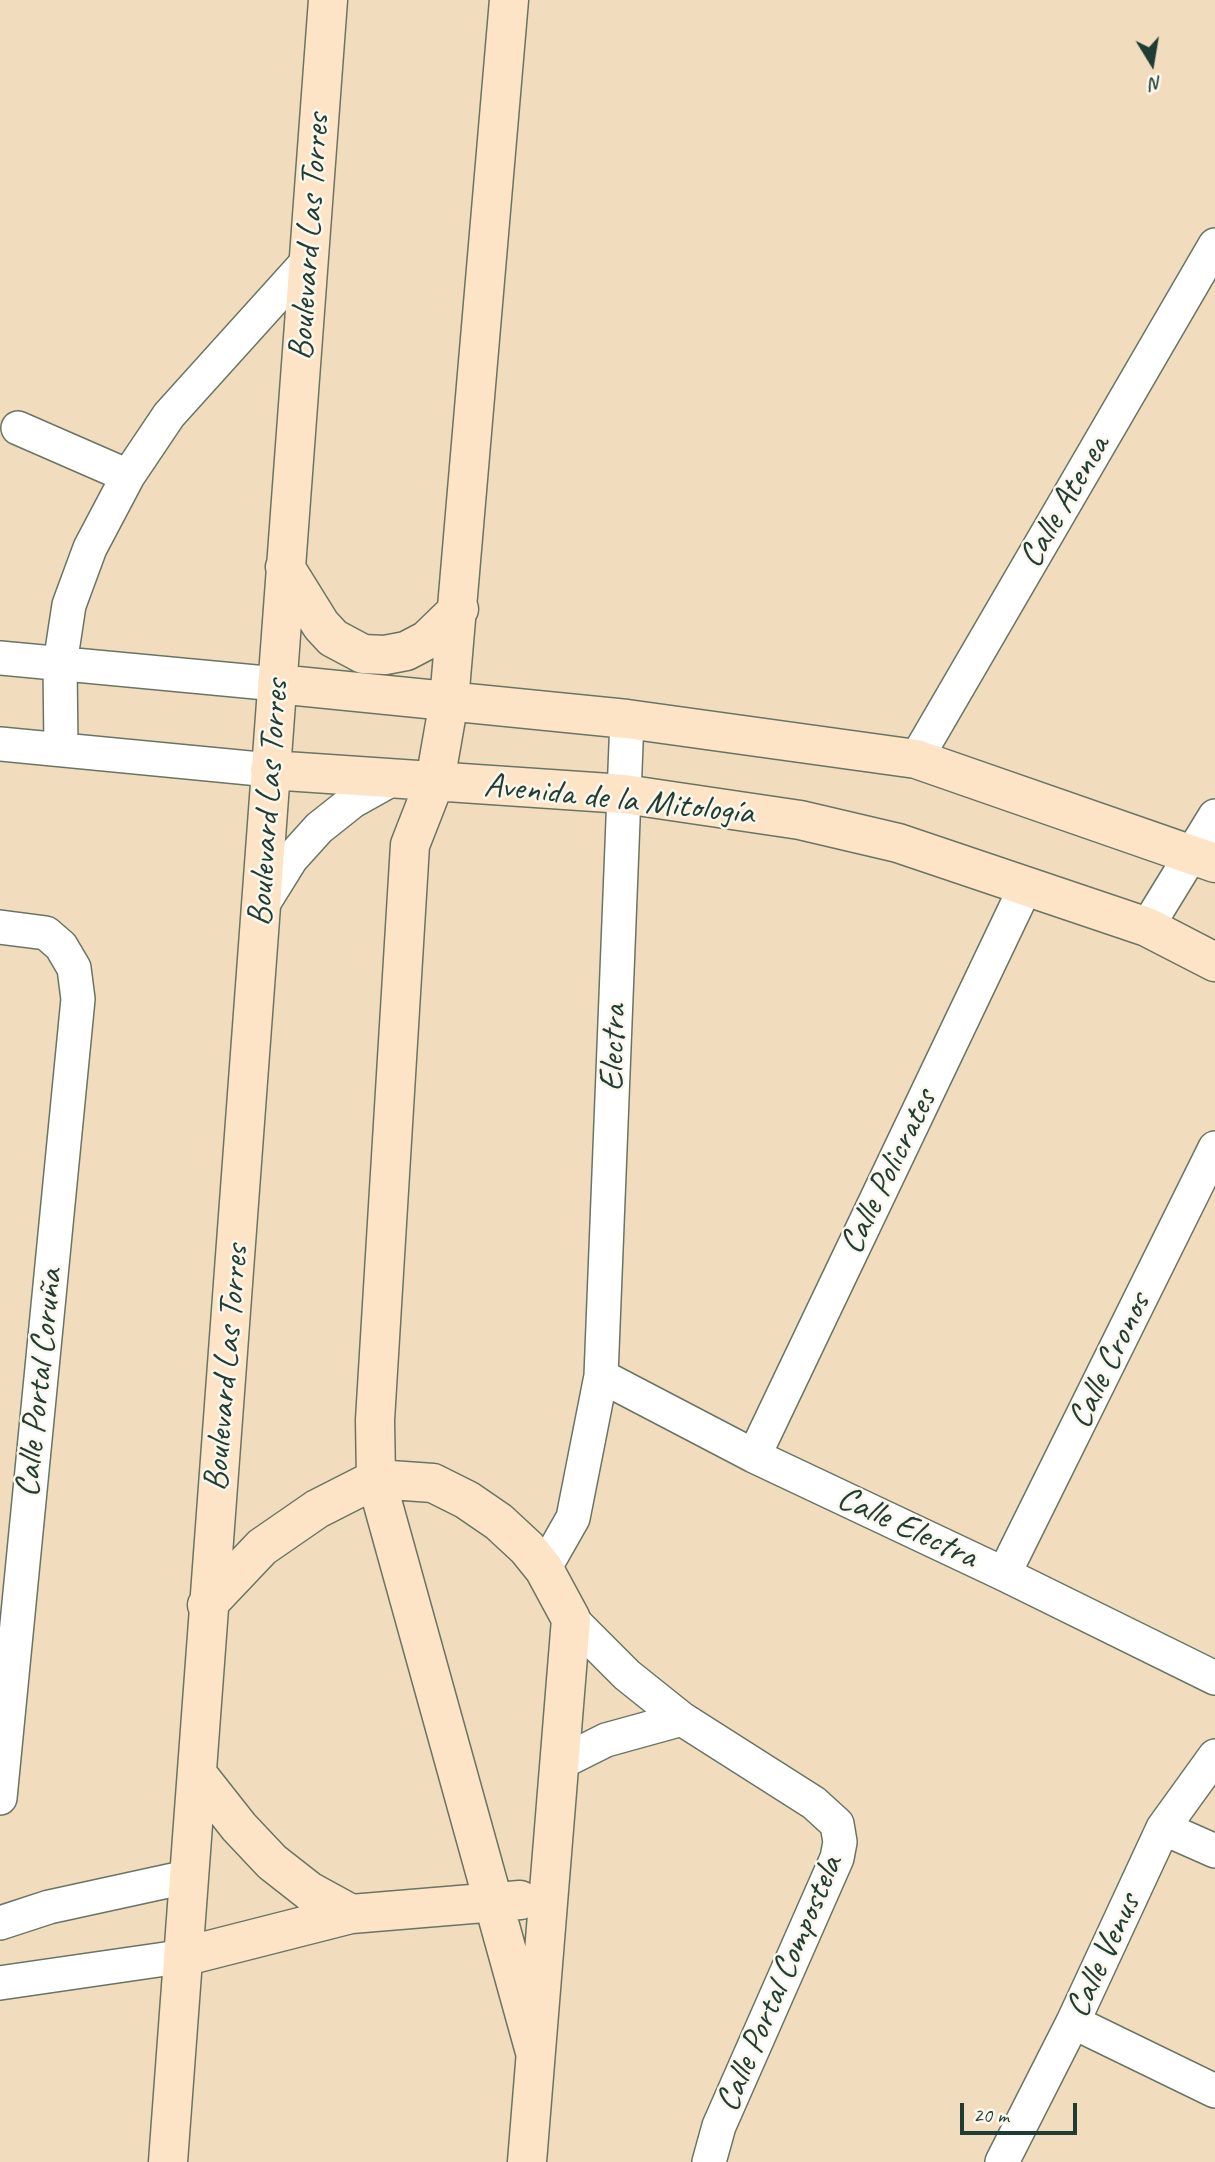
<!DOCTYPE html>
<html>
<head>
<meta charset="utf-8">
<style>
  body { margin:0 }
  #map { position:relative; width:1215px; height:2162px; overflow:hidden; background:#f1ddbd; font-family:Caveat,sans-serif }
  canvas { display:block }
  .north { position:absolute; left:1117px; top:28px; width:70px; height:70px; -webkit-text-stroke:5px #fbf7ec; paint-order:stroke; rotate:169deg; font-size:19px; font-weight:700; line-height:28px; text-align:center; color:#1f3d34 }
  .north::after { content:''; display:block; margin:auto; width:24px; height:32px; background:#1f3d34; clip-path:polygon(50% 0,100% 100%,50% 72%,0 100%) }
  .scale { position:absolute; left:960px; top:2103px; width:117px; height:32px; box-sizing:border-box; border:4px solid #1f3d34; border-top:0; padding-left:9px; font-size:21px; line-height:24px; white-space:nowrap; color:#1f3d34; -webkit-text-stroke:5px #fbf7ec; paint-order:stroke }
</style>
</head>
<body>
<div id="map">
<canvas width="1215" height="2162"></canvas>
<div class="north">N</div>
<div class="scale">20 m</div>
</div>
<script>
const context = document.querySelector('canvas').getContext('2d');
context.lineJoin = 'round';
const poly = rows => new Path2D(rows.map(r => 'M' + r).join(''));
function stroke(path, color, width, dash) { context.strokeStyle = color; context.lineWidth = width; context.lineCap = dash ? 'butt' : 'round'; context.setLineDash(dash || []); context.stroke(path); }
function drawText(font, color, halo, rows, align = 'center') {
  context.font = font + ' Caveat,sans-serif'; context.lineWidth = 5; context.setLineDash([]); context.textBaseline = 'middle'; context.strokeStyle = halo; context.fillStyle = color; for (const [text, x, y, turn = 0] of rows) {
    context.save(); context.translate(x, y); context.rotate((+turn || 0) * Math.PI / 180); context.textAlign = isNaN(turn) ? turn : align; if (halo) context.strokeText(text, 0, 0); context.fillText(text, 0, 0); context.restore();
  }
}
const street = poly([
  [18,428,128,476],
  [0,658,277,684],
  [0,744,270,770],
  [61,748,60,664,69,605,90,548,128,476,169,415,308,261],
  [916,759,1215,245],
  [263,904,291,859,319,828,353,801,394,778],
  [0,927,46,933,61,946,74,968,78,999,0,1798],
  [1147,927,1215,816],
  [601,1376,754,1456,1004,1574,1215,1678],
  [754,1456,1025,888],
  [544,1569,573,1518,601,1376,627,719],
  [1004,1574,1215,1148],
  [571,1619,627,1675,682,1719,814,1803,837,1824,840,1842,837,1858,719,2126,709,2162],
  [558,1764,606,1740,682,1719],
  [1163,1828,1215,1851],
  [0,1923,49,1907,191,1876],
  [0,1983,186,1956],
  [1073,2022,1215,2091],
  [1002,2162,1073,2022,1163,1828,1215,1756]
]);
const secondary = poly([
  [509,0,449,701,435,781,410,845,375,1420,376,1479,535,2052],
  [285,567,321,625,333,638,363,654,385,655,406,651,427,640,459,609],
  [277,684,627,719,916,759,1215,863],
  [270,770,624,794,800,820,898,843,1147,927,1215,962],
  [207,1605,262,1547,317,1509,376,1479,433,1483,467,1500,499,1522,527,1548,544,1569,571,1619,527,2162],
  [198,1775,239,1827,272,1862,309,1891,351,1914],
  [186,1956,351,1914,520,1900],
  [168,2162,328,0]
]);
stroke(street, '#687564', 36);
stroke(secondary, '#687564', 41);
stroke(street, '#fff', 33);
stroke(secondary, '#fee4c6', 38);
drawText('35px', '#1f3d34', '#fbf7ec', [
  ["Boulevard Las Torres",310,237,-86],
  ["Calle Atenea",1065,502,-60],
  ["Avenida de la Mitología",619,800,6],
  ["Boulevard Las Torres",269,803,-86],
  ["Electra",614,1048,-88],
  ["Calle Policrates",889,1172,-64],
  ["Calle Cronos",1110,1361,-64],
  ["Boulevard Las Torres",227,1368,-85],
  ["Calle Portal Coruña",40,1383,-84],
  ["Calle Electra",907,1528,25],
  ["Calle Venus",1104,1956,-65],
  ["Calle Portal Compostela",780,1984,-67]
]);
</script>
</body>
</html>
